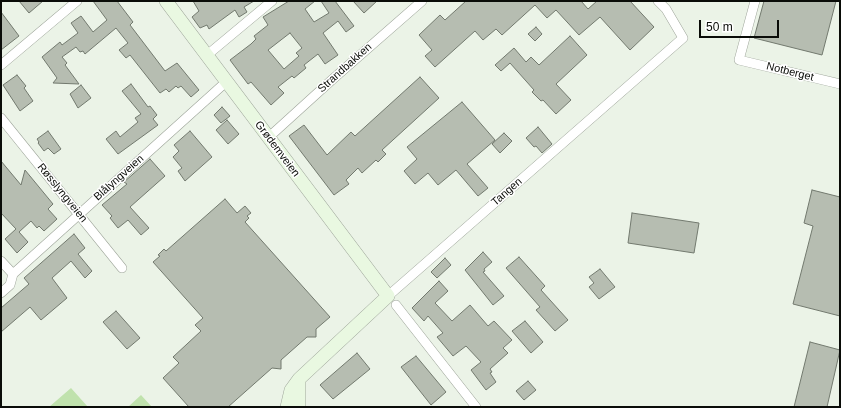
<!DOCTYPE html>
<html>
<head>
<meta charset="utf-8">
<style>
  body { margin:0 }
  #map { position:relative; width:841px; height:408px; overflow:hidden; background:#ebf3e7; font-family:Arial,sans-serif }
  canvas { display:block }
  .frame { position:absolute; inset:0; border:2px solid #0a0c08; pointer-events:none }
  .scale { position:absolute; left:699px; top:20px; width:80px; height:18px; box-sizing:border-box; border:2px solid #0a0c08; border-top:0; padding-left:5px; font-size:12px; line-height:14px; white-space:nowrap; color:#0a0c08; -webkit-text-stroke:3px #fff; paint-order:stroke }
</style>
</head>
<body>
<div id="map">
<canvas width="841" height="408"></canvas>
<div class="frame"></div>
<div class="scale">50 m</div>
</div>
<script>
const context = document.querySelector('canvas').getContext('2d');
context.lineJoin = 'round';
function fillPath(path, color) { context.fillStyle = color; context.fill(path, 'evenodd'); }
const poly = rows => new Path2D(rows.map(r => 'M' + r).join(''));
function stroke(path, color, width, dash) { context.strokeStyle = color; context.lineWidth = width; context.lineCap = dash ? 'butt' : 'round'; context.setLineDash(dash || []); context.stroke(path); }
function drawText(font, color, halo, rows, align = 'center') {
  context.font = font + ' Arial,sans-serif'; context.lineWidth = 3; context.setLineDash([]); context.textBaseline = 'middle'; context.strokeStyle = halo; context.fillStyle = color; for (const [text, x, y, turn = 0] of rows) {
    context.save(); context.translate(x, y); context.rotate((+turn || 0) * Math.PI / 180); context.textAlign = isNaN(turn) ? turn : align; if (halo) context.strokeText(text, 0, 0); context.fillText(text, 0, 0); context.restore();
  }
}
fillPath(poly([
  [71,388,88,407,49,407],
  [141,395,152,407,128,407]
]), '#c0e2ad');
const building = poly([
  [19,1,43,1,29,13,19,1],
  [93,1,117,1,133,22,130,25,165,71,177,63,199,90,191,97,181,86,178,88,176,86,169,92,166,89,160,93,130,55,126,58,119,50,128,43,116,28,85,54,83,51,80,52,76,47,62,57,67,63,65,65,79,84,53,83,57,78,42,57,60,42,62,45,78,33,71,23,81,16,93,32,107,20,93,1],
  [193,1,254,1,244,7,247,12,239,17,235,10,209,29,207,25,200,28,192,17,199,11,193,1],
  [289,1,315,1,305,9,314,22,329,13,321,1,335,1,354,26,346,32,338,21,323,33,338,55,325,64,318,54,304,65,306,68,294,78,292,76,278,87,284,93,271,105,251,82,248,84,230,60,251,44,256,39,254,36,268,25,263,17,289,1],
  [290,33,302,48,296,53,299,56,284,69,268,50,290,33],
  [353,1,377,1,364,13,353,1],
  [466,1,581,1,588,9,597,1,630,1,654,27,630,50,600,17,579,35,556,10,547,18,535,5,502,35,496,29,483,40,475,31,435,67,425,56,432,50,419,35,440,15,445,20,466,1],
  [764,1,836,1,822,55,754,38,764,1],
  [1,12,19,36,1,50,1,12],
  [536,27,542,34,535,41,528,34,536,27],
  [570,36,587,55,556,84,571,100,556,114,543,100,541,101,532,92,534,90,510,63,501,71,495,65,514,48,526,62,531,57,539,65,570,36],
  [17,75,26,86,24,88,33,101,20,111,3,85,17,75],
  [420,77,439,98,382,150,386,154,378,162,376,160,362,173,358,168,346,180,349,184,334,195,289,136,304,125,327,155,351,132,355,136,420,77],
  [131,84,148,107,150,106,157,115,153,119,158,125,118,154,106,139,116,131,120,137,138,122,135,118,141,114,122,91,131,84],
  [81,85,91,98,78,108,70,94,81,85],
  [462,102,495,140,467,164,488,188,478,196,456,170,438,185,428,173,415,184,404,171,417,159,407,147,462,102],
  [222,107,230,116,221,123,214,115,222,107],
  [227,120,239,134,228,144,216,130,227,120],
  [538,127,552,144,542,153,536,146,534,147,526,138,538,127],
  [48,131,61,149,54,154,48,148,44,151,38,143,39,142,37,139,48,131],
  [190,131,212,157,185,181,178,171,182,168,173,157,179,151,174,145,190,131],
  [504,133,512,141,500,153,492,144,504,133],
  [150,159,165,176,130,207,149,228,141,235,128,220,118,228,110,218,112,216,102,205,127,184,124,182,150,159],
  [1,161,21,185,25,170,53,204,48,209,57,219,44,231,39,226,37,228,31,221,19,232,28,242,17,253,5,239,16,229,1,213,1,161],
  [812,190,840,197,840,316,793,304,813,226,804,223,812,190],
  [225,199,237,213,245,206,251,213,247,216,249,218,245,222,330,317,316,329,316,337,307,337,281,360,281,369,272,368,228,407,189,407,163,378,179,363,173,357,201,331,195,325,203,318,153,262,160,256,158,255,164,249,166,251,225,199],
  [632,213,699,223,694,253,628,243,632,213],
  [74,234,85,248,78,254,92,271,85,278,71,261,52,278,67,298,41,320,30,307,1,332,1,308,29,284,24,278,74,234],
  [483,252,492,262,484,269,485,271,483,272,504,296,493,305,465,270,483,252],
  [519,257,545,286,541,290,568,320,555,331,536,310,540,307,506,268,519,257],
  [445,258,451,265,437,278,431,272,445,258],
  [600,269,615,287,599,299,589,287,594,283,589,277,600,269],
  [439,281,448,291,435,303,452,321,470,305,488,326,494,321,512,340,503,348,508,353,490,369,492,372,490,373,496,382,486,390,471,370,481,362,466,346,453,356,437,337,443,333,428,316,424,321,412,308,439,281],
  [116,311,140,338,127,349,103,322,116,311],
  [525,321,543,342,531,353,512,331,525,321],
  [810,342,840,350,827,407,794,407,810,342],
  [357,353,370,369,333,399,320,385,357,353],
  [416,356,446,392,431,405,401,367,416,356],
  [528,381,536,390,524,400,516,391,528,381]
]);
fillPath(building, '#b6bdb1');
stroke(building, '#72796e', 1);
const street = poly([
  [755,1,739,60,840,84],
  [206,56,272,1],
  [1,65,77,1],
  [1,118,122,268],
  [269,137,334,78,422,1],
  [1,261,13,274],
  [1,293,10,285,13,274,226,82],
  [388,296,683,38,666,9,658,1],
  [396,305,476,407]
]);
const secondary = poly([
  [166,1,388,296,299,379,291,390,287,407],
  [299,381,299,407]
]);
stroke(street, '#9ca398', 10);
stroke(secondary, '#9ca398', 14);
stroke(street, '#fff', 9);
stroke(secondary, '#e9f8e1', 13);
drawText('11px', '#0a0c08', '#fff', [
  ["Strandbakken",345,68,-42],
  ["Notberget",790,72,14],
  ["Grødemveien",277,149,53],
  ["Blålyngveien",119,178,-42],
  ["Tangen",507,192,-41],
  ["Røsslyngveien",62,193,51]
]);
</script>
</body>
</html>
